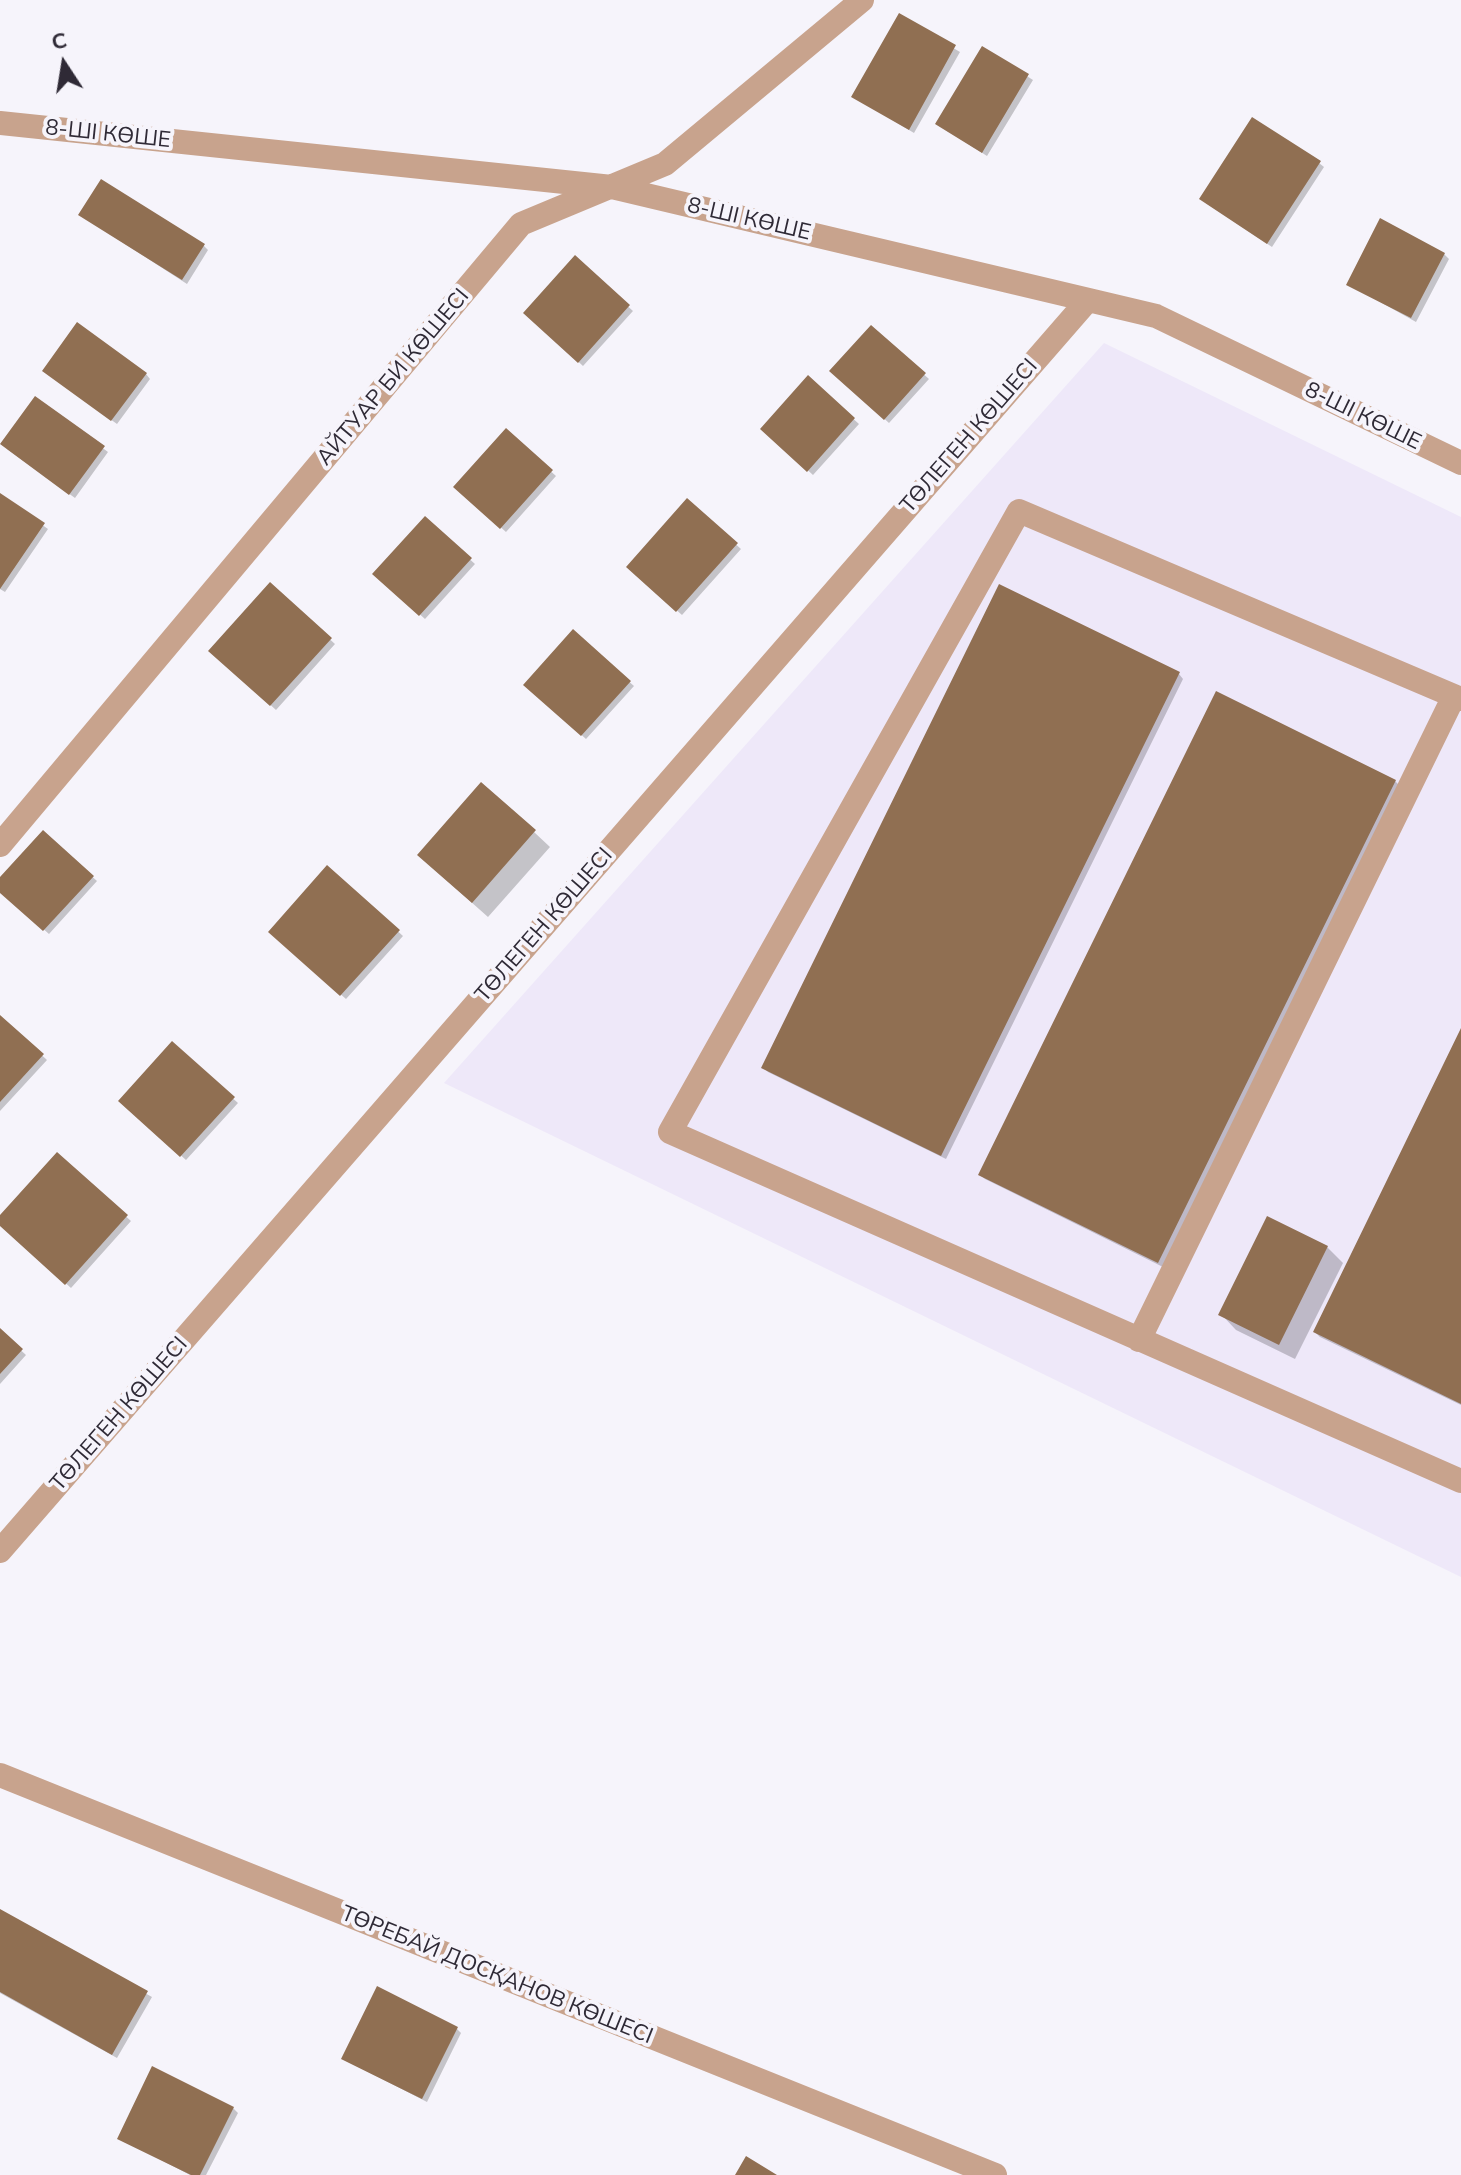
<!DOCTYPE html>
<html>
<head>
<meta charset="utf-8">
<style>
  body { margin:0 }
  #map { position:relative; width:1461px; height:2175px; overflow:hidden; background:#f6f4fb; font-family:Mulish,sans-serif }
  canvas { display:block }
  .north { position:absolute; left:24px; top:24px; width:80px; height:80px; -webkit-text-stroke:6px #f6f4fb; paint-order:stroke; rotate:348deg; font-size:22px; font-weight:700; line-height:32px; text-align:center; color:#2f2a36 }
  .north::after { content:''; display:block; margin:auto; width:28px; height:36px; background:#2f2a36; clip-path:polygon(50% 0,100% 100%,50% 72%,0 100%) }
</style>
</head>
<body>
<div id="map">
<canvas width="1461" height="2175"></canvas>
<div class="north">С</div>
</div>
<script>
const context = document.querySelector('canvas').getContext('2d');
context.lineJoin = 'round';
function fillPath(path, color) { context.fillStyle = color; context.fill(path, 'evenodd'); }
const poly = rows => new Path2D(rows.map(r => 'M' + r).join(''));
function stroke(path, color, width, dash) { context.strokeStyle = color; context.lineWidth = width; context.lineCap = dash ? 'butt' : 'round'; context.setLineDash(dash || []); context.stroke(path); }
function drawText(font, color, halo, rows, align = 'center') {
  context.font = font + ' Mulish,sans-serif'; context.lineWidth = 8; context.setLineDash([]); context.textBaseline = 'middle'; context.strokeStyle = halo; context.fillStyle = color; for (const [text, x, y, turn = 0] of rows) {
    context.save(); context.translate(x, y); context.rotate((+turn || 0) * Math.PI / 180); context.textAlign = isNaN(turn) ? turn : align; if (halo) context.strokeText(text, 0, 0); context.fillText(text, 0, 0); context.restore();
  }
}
fillPath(poly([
  [1104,343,1461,517,1461,1577,444,1083]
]), '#eee8f9');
fillPath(poly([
  [900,16,960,52,914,133,854,97],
  [983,48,1033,80,987,156,937,124],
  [1319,163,1324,167,1272,247,1206,203],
  [80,215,204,246,208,250,187,284],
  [1444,254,1449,259,1416,322,1348,284],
  [575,258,633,311,583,366,526,313],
  [871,327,929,379,889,423,832,371],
  [146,374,150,379,117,424,49,375],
  [808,378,859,424,813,475,763,429],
  [36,399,108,452,75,498,7,449],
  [506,431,556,476,506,532,456,487],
  [0,495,48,529,5,592,0,589],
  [688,501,741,549,682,615,628,567],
  [425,519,475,564,425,619,375,574],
  [270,585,335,644,276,710,211,651],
  [573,632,634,686,586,739,526,685],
  [1179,674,1183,679,946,1159,768,1072,764,1068],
  [1395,781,1400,786,1163,1267,985,1179,980,1175],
  [534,832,550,847,488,917,435,870],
  [43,833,97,881,49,934,0,891,0,880],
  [328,868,403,936,346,999,270,932],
  [0,1017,47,1060,0,1111],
  [1461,1033,1461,1405,1320,1337,1315,1332],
  [172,1044,238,1103,186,1160,120,1101],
  [57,1155,131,1221,71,1288,0,1224,0,1218],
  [1327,1247,1343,1263,1295,1359,1236,1330,1221,1314],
  [0,1331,26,1355,0,1384],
  [0,1911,152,1997,117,2058,0,1993],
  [457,2029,461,2033,427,2102,343,2059],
  [233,2108,238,2113,206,2175,190,2175,119,2138]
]), '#0003');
fillPath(poly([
  [899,13,956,45,909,130,851,97],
  [982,46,1029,74,982,153,935,124],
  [1252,117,1321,161,1267,244,1199,199],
  [101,179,205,244,182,280,78,215],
  [1380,218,1445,253,1411,318,1346,285],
  [575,255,630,305,578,363,523,313],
  [77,322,147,373,111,421,42,371],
  [871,325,926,373,884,420,829,371],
  [808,375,855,418,807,472,760,429],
  [35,396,105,446,69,495,0,444],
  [506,428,553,470,500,529,453,487],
  [0,493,45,523,0,589],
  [687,498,738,543,676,612,626,567],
  [425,516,472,558,419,616,372,574],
  [270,582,332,638,270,706,208,651],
  [999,584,1180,672,941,1156,761,1068],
  [573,629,631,681,581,736,523,685],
  [1216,691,1396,780,1158,1263,978,1175],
  [481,782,536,830,472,903,417,855],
  [43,830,94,876,43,931,0,893,0,877],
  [327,865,400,930,340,996,268,932],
  [0,1015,44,1054,0,1102],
  [1461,1028,1461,1404,1313,1332],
  [172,1041,235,1097,180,1157,118,1101],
  [57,1152,128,1215,65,1285,0,1226,0,1215],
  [1267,1216,1328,1246,1279,1345,1218,1315],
  [0,1328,23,1349,0,1374],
  [0,1909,148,1991,112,2055,0,1992],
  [377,1986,458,2027,422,2099,341,2059],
  [152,2066,234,2107,200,2175,191,2175,117,2139],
  [746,2156,777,2175,735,2175]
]), '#906f52');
stroke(poly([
  [0,123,612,187,1156,316,1461,463],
  [1461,699,1019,511,670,1132,1461,1481],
  [0,845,521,224,665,164,862,0],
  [1139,1340,1454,696],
  [0,1551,1088,300],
  [0,1775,995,2175]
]), '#c8a38d', 24);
drawText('22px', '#2f2a36', '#f6f4fb', [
  ["8-ШI КӨШЕ",108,134,6],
  ["8-ШI КӨШЕ",749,219,13],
  ["АЙТУАР БИ КӨШЕСІ",393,377,-50],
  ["8-ШI КӨШЕ",1363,416,26],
  ["ТӨЛЕГЕН КӨШЕСІ",969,436,-49],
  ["ТӨЛЕГЕН КӨШЕСІ",544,925,-49],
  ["ТӨЛЕГЕН КӨШЕСІ",119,1414,-49],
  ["ТӨРЕБАЙ ДОСҚАНОВ КӨШЕСІ",497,1975,22]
]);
</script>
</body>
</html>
